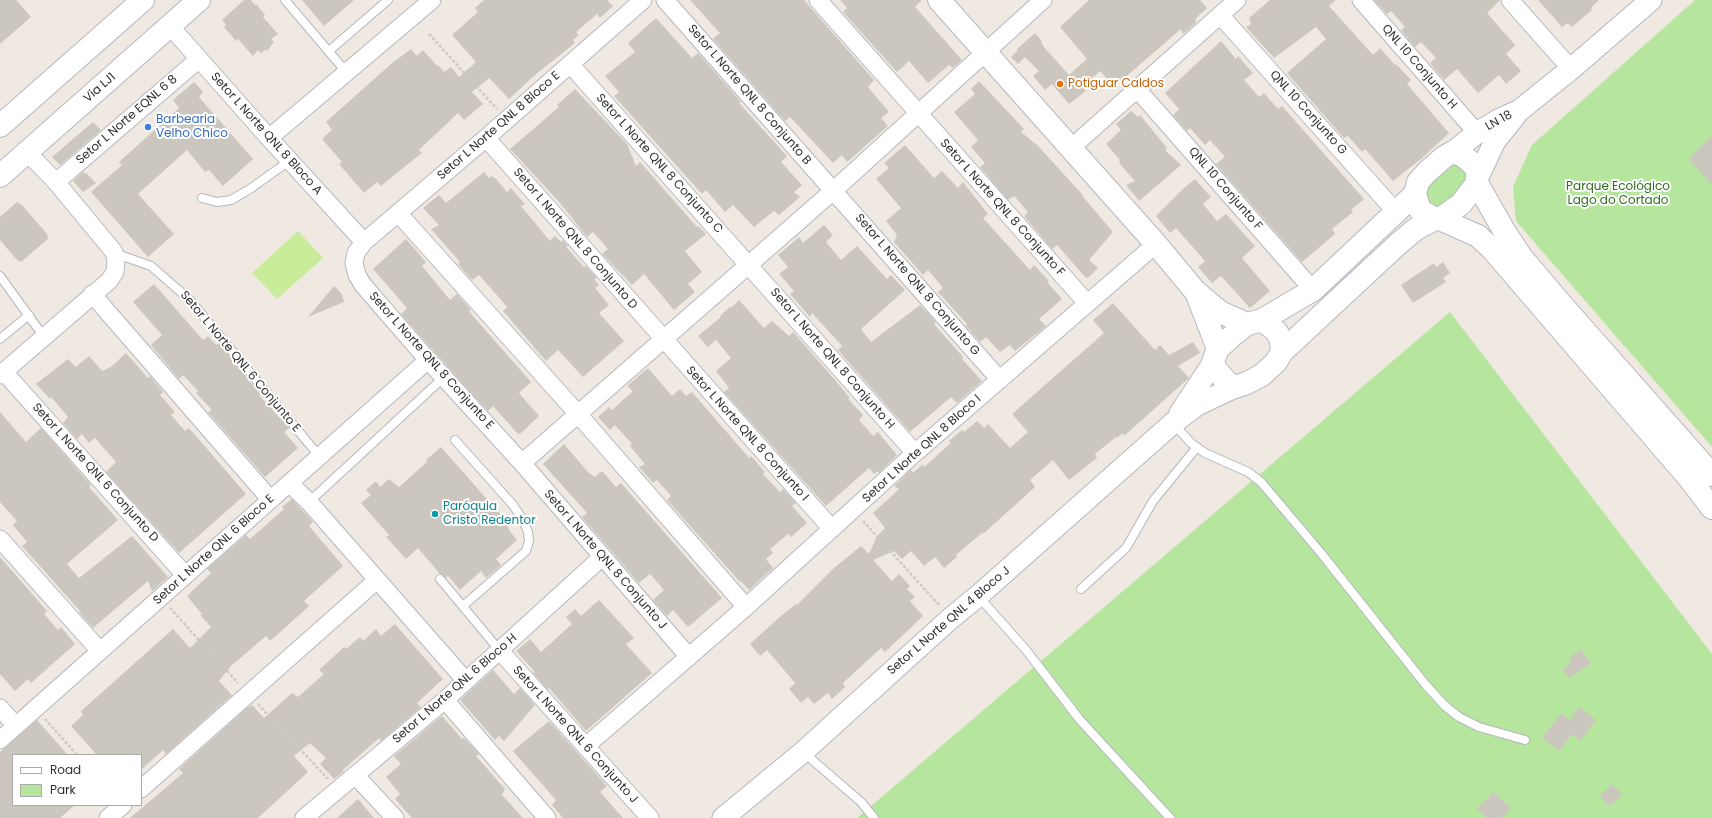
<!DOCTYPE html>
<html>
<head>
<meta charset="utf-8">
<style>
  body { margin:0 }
  #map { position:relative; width:1712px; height:818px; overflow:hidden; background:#efe9e1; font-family:Poppins,sans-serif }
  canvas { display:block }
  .legend { position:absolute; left:12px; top:754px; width:130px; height:52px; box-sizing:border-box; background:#fff; border:1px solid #ababab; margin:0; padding:5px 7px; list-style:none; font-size:12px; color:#2e2e2e }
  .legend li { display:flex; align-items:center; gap:8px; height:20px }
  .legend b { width:20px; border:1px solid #ababab }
</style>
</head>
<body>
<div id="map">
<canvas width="1712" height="818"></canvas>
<ul class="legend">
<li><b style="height:5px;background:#fff"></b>Road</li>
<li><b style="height:11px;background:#b6e59e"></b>Park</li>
</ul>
</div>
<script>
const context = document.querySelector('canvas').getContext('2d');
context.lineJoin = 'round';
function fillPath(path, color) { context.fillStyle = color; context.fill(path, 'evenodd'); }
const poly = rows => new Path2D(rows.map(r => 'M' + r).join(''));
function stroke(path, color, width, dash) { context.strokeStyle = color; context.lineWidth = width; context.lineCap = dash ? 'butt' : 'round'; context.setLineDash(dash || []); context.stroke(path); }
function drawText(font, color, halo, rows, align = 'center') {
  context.font = font + ' Poppins,sans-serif'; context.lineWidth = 4; context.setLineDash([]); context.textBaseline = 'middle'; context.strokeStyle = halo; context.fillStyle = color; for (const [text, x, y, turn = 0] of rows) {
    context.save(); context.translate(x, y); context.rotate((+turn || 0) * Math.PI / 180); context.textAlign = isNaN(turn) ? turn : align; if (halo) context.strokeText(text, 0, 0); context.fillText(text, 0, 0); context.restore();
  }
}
fillPath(poly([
  [1695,0,1712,0,1712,447,1516,221,1513,187,1532,145],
  [1459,161,1471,171,1453,202,1435,211,1422,199,1432,177,1445,167],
  [1450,312,1712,654,1712,818,857,818]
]), '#b6e59e');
fillPath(poly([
  [298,231,323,258,277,299,252,273]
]), '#c9ec9a');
fillPath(poly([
  [0,0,16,0,31,17,0,44],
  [244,0,251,0,255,5,257,5,265,15,263,17,278,34,271,39,274,42,267,51,266,49,261,53,258,50,253,56,238,39,236,41,224,27,226,25,222,20],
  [302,0,354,0,324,26],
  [484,0,607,0,613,6,600,18,597,14,576,32,579,35,573,40,575,43,535,75,509,99,489,78,472,92,483,104,464,120,458,113,419,150,422,153,408,164,381,186,377,182,364,193,339,164,342,162,322,139,332,130,326,122,391,64,411,49,417,56,423,50,437,66,438,65,444,72,451,67,459,77,476,62,452,35,478,12,475,8],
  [690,0,804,0,874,80,868,87,889,112,881,118,888,126,847,162,842,155,833,163,790,117,785,121,713,39,720,33],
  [840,0,922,0,915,7,962,60,953,68,949,65,928,83,909,61,897,72,843,12,847,8],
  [1089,0,1200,0,1207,8,1195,19,1196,23,1183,34,1181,29,1114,87,1100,71,1082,87,1086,91,1069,104,1052,84,1045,90,1033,76,1039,71,1025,57,1018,64,1011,57,1018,50,1017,49,1035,33,1042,41,1041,42,1044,47,1069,75,1087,59,1060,27],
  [1270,0,1336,0,1329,6,1373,55,1380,48,1395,65,1396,64,1411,80,1407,84,1449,133,1421,159,1393,181,1365,149,1362,152,1348,136,1344,138,1287,73,1326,39,1316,27,1274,58,1246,27,1251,24,1249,18],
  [1374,0,1500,0,1487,13,1515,45,1506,54,1521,71,1506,84,1499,75,1478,93,1457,69,1444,80,1430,63,1436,58,1421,42,1415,47,1401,30,1405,27,1391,11,1387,14],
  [1538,0,1599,0,1591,8,1592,10,1572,27,1568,23,1562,27],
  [656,18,692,58,698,53,741,102,739,103,787,156,781,162,802,185,794,192,800,197,779,215,774,211,754,227,733,205,725,212,706,190,702,194,614,96,619,92,605,76,635,52,628,43],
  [1221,41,1236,59,1238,56,1253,73,1244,80,1259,97,1264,93,1278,109,1282,106,1364,199,1351,210,1353,212,1332,229,1335,234,1302,262,1216,164,1225,157,1210,140,1205,145,1190,128,1187,131,1173,115,1179,109,1165,93],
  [979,81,1024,129,1021,132,1038,146,1082,194,1084,198,1113,232,1089,260,1098,268,1089,277,1086,278,1057,245,1052,249,1024,216,1028,212,1014,196,1008,200,980,167,985,163,971,147,978,140,954,112,975,94,971,89],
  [194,82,203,92,199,97,253,159,223,186,209,170,205,172,187,150,138,194,174,234,148,257,91,192,122,165,119,162,179,108,173,100],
  [575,89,627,144,636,166,640,162,697,227,698,226,706,234,685,251,702,272,688,284,695,292,674,310,644,274,632,285,602,254,608,249,593,232,587,237,560,203,510,149,559,107,557,105],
  [1131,111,1138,117,1140,115,1167,148,1165,150,1181,165,1139,201,1126,185,1135,181,1119,163,1120,160,1106,144,1121,130,1116,124],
  [93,122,101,130,60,165,52,157],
  [1712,135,1712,185,1690,161,1692,159,1690,157],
  [905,145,934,178,942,171,958,188,963,182,988,214,983,218,1030,270,1034,265,1049,281,1047,282,1062,299,1039,319,1046,326,1015,351,1010,345,1000,352,986,337,980,342,965,325,967,324,938,292,943,288,928,270,923,275,894,242,897,235,886,221,901,208,876,179,889,168,884,163],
  [83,172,85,174,86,173,96,183,83,192,73,181],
  [484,172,489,178,492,176,496,179,507,192,511,188,525,204,521,206,550,241,555,236,561,242,563,240,568,246,566,247,584,267,586,266,597,278,594,279,599,285,595,288,609,305,599,313,624,341,583,377,558,350,546,361,503,311,507,307,488,285,479,275,472,280,458,264,460,262,431,229,439,225,423,208,439,195,446,203],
  [1195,179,1211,197,1203,204,1217,221,1226,214,1255,246,1242,258,1270,291,1250,308,1221,276,1212,283,1198,267,1205,261,1176,228,1170,233,1156,216,1184,188],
  [17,202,22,205,48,235,47,236,49,238,21,262,16,259,0,240,0,217],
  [824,225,833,235,826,242,841,260,857,246,887,279,891,275,905,290,861,329,871,342,920,305,936,322,934,324,963,357,962,359,982,381,957,403,951,397,910,432,838,350,842,346,812,313,810,317,790,294,794,291,779,274,788,267,778,255,799,237,803,243],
  [406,239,426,262,422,266,450,300,457,294,471,310,469,311,473,316,531,382,519,393,539,416,521,433,518,434,493,406,488,411,471,393,401,314,407,308,373,269],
  [1443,262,1450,273,1443,278,1446,282,1413,303,1401,285,1434,263,1436,267],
  [154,284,203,340,208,336,216,345,219,343,260,394,259,395,289,428,284,432,298,448,265,477,208,412,212,410,196,393,198,391,183,375,179,379,151,345,162,335,133,302],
  [334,286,342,294,344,302,308,317],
  [739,300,764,328,772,321,789,336,793,332,836,381,850,398,848,399,863,415,859,420,873,436,878,432,897,455,879,473,878,471,874,474,869,468,826,506,724,392,729,388,716,371,731,358,716,340,708,347,698,336,721,317,720,316,730,307,731,308],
  [1113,303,1155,350,1160,345,1169,355,1193,342,1200,353,1178,366,1189,378,1124,436,1123,433,1117,438,1116,437,1095,454,1097,458,1069,480,1053,460,1030,480,1035,487,983,534,983,532,956,555,957,557,944,568,935,557,924,566,911,551,902,559,894,551,873,560,892,581,899,574,910,586,907,589,915,597,910,601,923,616,885,652,881,648,855,672,843,683,845,687,832,699,828,693,814,704,808,697,801,703,789,689,795,683,767,650,760,656,750,644,782,615,796,604,797,605,834,568,861,546,869,554,877,536,885,528,873,513,899,489,894,486,911,470,913,473,923,464,924,467,951,443,949,441,962,430,964,432,977,421,984,428,988,424,1010,448,1028,432,1012,414,1104,333,1093,320],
  [126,353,148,378,150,376,163,392,160,395,175,412,171,415,185,431,189,428,246,494,179,553,106,472,116,462,95,438,89,443,82,434,77,439,63,423,68,417,51,397,50,399,36,384,68,359,76,367,89,356,102,371,111,367],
  [648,368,672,396,680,389,686,396,692,392,749,458,751,456,765,472,763,474,780,492,783,489,796,503,792,506,807,523,791,537,788,534,770,549,773,553,766,559,773,568,749,590,741,581,740,582,667,500,671,496,657,480,653,483,639,467,645,464,630,446,632,444,615,425,610,430,598,417,609,407,612,410,633,391,627,386],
  [0,412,26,442,41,428,91,485,89,487,118,520,67,564,79,578,132,536,168,577,152,591,148,581,93,628,79,612,80,611,22,546,27,542,13,525,17,521,0,502],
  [564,444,588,472,595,477,602,471,616,487,621,483,722,598,688,627,673,610,667,616,653,600,664,590,650,574,639,583,582,517,587,513,543,464],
  [441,447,507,522,509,530,517,540,496,559,501,565,486,578,481,571,460,590,448,576,446,578,440,574,418,548,406,559,386,537,389,535,361,503,371,495,366,490,376,481,380,487,389,479,399,487,427,462,426,460],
  [292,499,313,522,309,526,343,566,304,601,309,606,287,626,270,641,266,636,231,666,219,681,232,695,166,754,163,750,141,770,141,755,97,755,71,726,83,715,81,711,173,629,190,648,211,627,200,615,202,614,187,596,211,573,207,569,246,535,250,539,284,509,282,507],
  [0,557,47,611,44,614,58,630,61,627,75,644,31,683,28,679,15,691,0,674],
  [599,600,634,638,626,644,652,673,586,731,549,688,548,690,533,673,534,671,516,651,530,639,541,652,572,624,566,617,575,609,581,616],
  [395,624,443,679,417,703,421,707,381,741,379,738,343,770,344,771,334,779,320,764,326,758,310,743,294,756,308,772,258,818,130,818,183,773,179,769,247,708,252,705,264,718,292,693,298,697,324,674,319,670,344,647,346,649,360,637,363,641,376,629,381,636],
  [1581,649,1591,663,1569,678,1563,670,1571,661,1569,658],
  [493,670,514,694,520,688,535,705,504,741,499,736,495,740,460,700],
  [1579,707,1596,720,1580,741,1572,734,1559,751,1542,738,1561,713,1570,720],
  [442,716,462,739,464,738,479,754,476,756,505,789,502,795,523,818,412,818,395,799,400,794,386,777,401,764,394,756],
  [37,720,68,755,13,755,13,805,75,805,60,818,0,818,0,752],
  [549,721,607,786,600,792,623,818,563,818,552,805,556,800,513,751],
  [1612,784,1622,794,1609,806,1600,796],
  [1493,792,1511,808,1502,818,1487,818,1477,809],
  [358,799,374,818,337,818]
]), '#cbc7bf');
const service = poly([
  [285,0,347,73],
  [329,51,388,0],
  [202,198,217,202,231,200,250,189,289,161],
  [114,253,151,266,190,300,319,456],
  [0,276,44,337],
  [0,339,29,315],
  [1174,424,1191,443,1205,453,1248,472,1261,482,1321,553,1425,684,1445,706,1459,717,1479,727,1525,740],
  [455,440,513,505,523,520,528,532,529,541,526,551,463,606],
  [309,502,444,377],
  [440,579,500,651],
  [1081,589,1126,548,1153,501,1197,447],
  [979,597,1026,650,1080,720,1170,818],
  [803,752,861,802,874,818]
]);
const minor = poly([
  [643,0,486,138,364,242,356,253,354,263,357,275,363,285,428,360,522,463,689,657],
  [665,0,1000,380],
  [818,0,1087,303],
  [1361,0,1477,133],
  [1510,0,1571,69],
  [1220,15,1396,212],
  [170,26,269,138,364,242],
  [570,64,915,453],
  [1137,89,1313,290],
  [269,138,432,0],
  [486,138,832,529],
  [1071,148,1237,0],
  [56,182,199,59],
  [399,214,578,414,746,607],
  [92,294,270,499],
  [4,372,185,575],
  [0,375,109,281,115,272,116,261,114,252,56,182,27,152],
  [522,463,833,191,1043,0],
  [289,483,309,502,466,681],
  [0,539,100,651],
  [500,651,650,818],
  [445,700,547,818],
  [0,708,16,726],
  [0,740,428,360],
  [586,746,746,607,915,453,1156,244],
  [355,775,395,818],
  [141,789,377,580],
  [108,818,123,805],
  [304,818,445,700,602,557]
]);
const tertiary = poly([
  [1453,152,1477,133,1498,120,1520,110,1571,69,1651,0],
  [1478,177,1495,141,1516,115],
  [1180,413,1213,363],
  [723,818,803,752,951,618,978,596,1173,423,1197,405,1235,387]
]);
const secondary = poly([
  [939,0,1156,244,1195,291,1220,312,1247,324],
  [0,126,143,0],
  [1453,152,1463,156,1472,163,1477,171,1477,183,1461,204,1440,219,1435,219,1420,210,1415,194,1418,182,1427,172,1444,157,1453,152],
  [0,176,199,0],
  [1477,183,1503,229,1522,258,1562,305,1712,475],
  [1415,194,1313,290,1262,320,1247,324,1233,335,1218,349,1215,356,1213,363,1217,371,1228,383,1235,387,1247,383,1262,375,1276,362,1282,352,1398,244,1416,229,1435,219],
  [1440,219,1478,236,1492,249,1689,478,1712,508],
  [1196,292,1218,349],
  [1262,320,1277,332,1281,341,1282,352]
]);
stroke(service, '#b4b7c1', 10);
stroke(minor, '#b4b7c1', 19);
stroke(tertiary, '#b4b7c1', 23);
stroke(secondary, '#b4b7c1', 24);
stroke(poly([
  [429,34,497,109],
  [863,521,940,606],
  [170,608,238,683],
  [258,704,328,779],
  [45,719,77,755]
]), '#c9c9c9', 2.5, [3, 2]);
stroke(service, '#fff', 8);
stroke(minor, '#fff', 17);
stroke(tertiary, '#fff', 21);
stroke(secondary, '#fff', 22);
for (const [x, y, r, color] of [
  [1060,84,4,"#e8710a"],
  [148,127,4,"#3f7fe0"],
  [435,514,4,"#0f9aa8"]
]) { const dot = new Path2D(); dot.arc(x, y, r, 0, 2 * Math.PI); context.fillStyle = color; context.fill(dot); stroke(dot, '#fff', 1.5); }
drawText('12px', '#2e2e2e', '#fff', [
  ["QNL 10 Conjunto H",1419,67,49],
  ["Via LJ1",100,88,-41],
  ["Setor L Norte QNL 8 Conjunto B",749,95,49],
  ["QNL 10 Conjunto G",1308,113,48],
  ["Setor L Norte EQNL 6 8",127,120,-41],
  ["LN 18",1499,121,-29],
  ["Setor L Norte QNL 8 Bloco E",499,126,-41],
  ["Setor L Norte QNL 8 Bloco A",266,134,48],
  ["Setor L Norte QNL 8 Conjunto C",659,164,48],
  ["QNL 10 Conjunto F",1225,189,49],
  ["Setor L Norte QNL 8 Conjunto F",1002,208,48],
  ["Setor L Norte QNL 8 Conjunto D",575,239,49],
  ["Setor L Norte QNL 8 Conjunto G",917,285,49],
  ["Setor L Norte QNL 8 Conjunto H",832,359,49],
  ["Setor L Norte QNL 8 Conjunto E",431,361,48],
  ["Setor L Norte QNL 6 Conjunto E",240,362,50],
  ["Setor L Norte QNL 8 Conjunto I",747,434,48],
  ["Setor L Norte QNL 8 Bloco I",922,449,-42],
  ["Setor L Norte QNL 6 Conjunto D",95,473,48],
  ["Setor L Norte QNL 6 Bloco E",214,550,-42],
  ["Setor L Norte QNL 8 Conjunto J",605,560,49],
  ["Setor L Norte QNL 4 Bloco J",949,621,-41],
  ["Setor L Norte QNL 6 Bloco H",455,689,-41],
  ["Setor L Norte QNL 6 Conjunto J",575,735,48]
]);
drawText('12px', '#c56008', '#fff', [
  ["Potiguar Caldos",1068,84]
], 'left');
drawText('12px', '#366cbe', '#fff', [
  ["Barbearia",156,120],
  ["Velho Chico",156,134]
], 'left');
drawText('12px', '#2c6e1b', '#fff', [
  ["Parque Ecológico",1618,187],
  ["Lago do Cortado",1618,201]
]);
drawText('12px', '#0d838f', '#fff', [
  ["Paróquia",443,507],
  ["Cristo Redentor",443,521]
], 'left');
</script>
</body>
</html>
